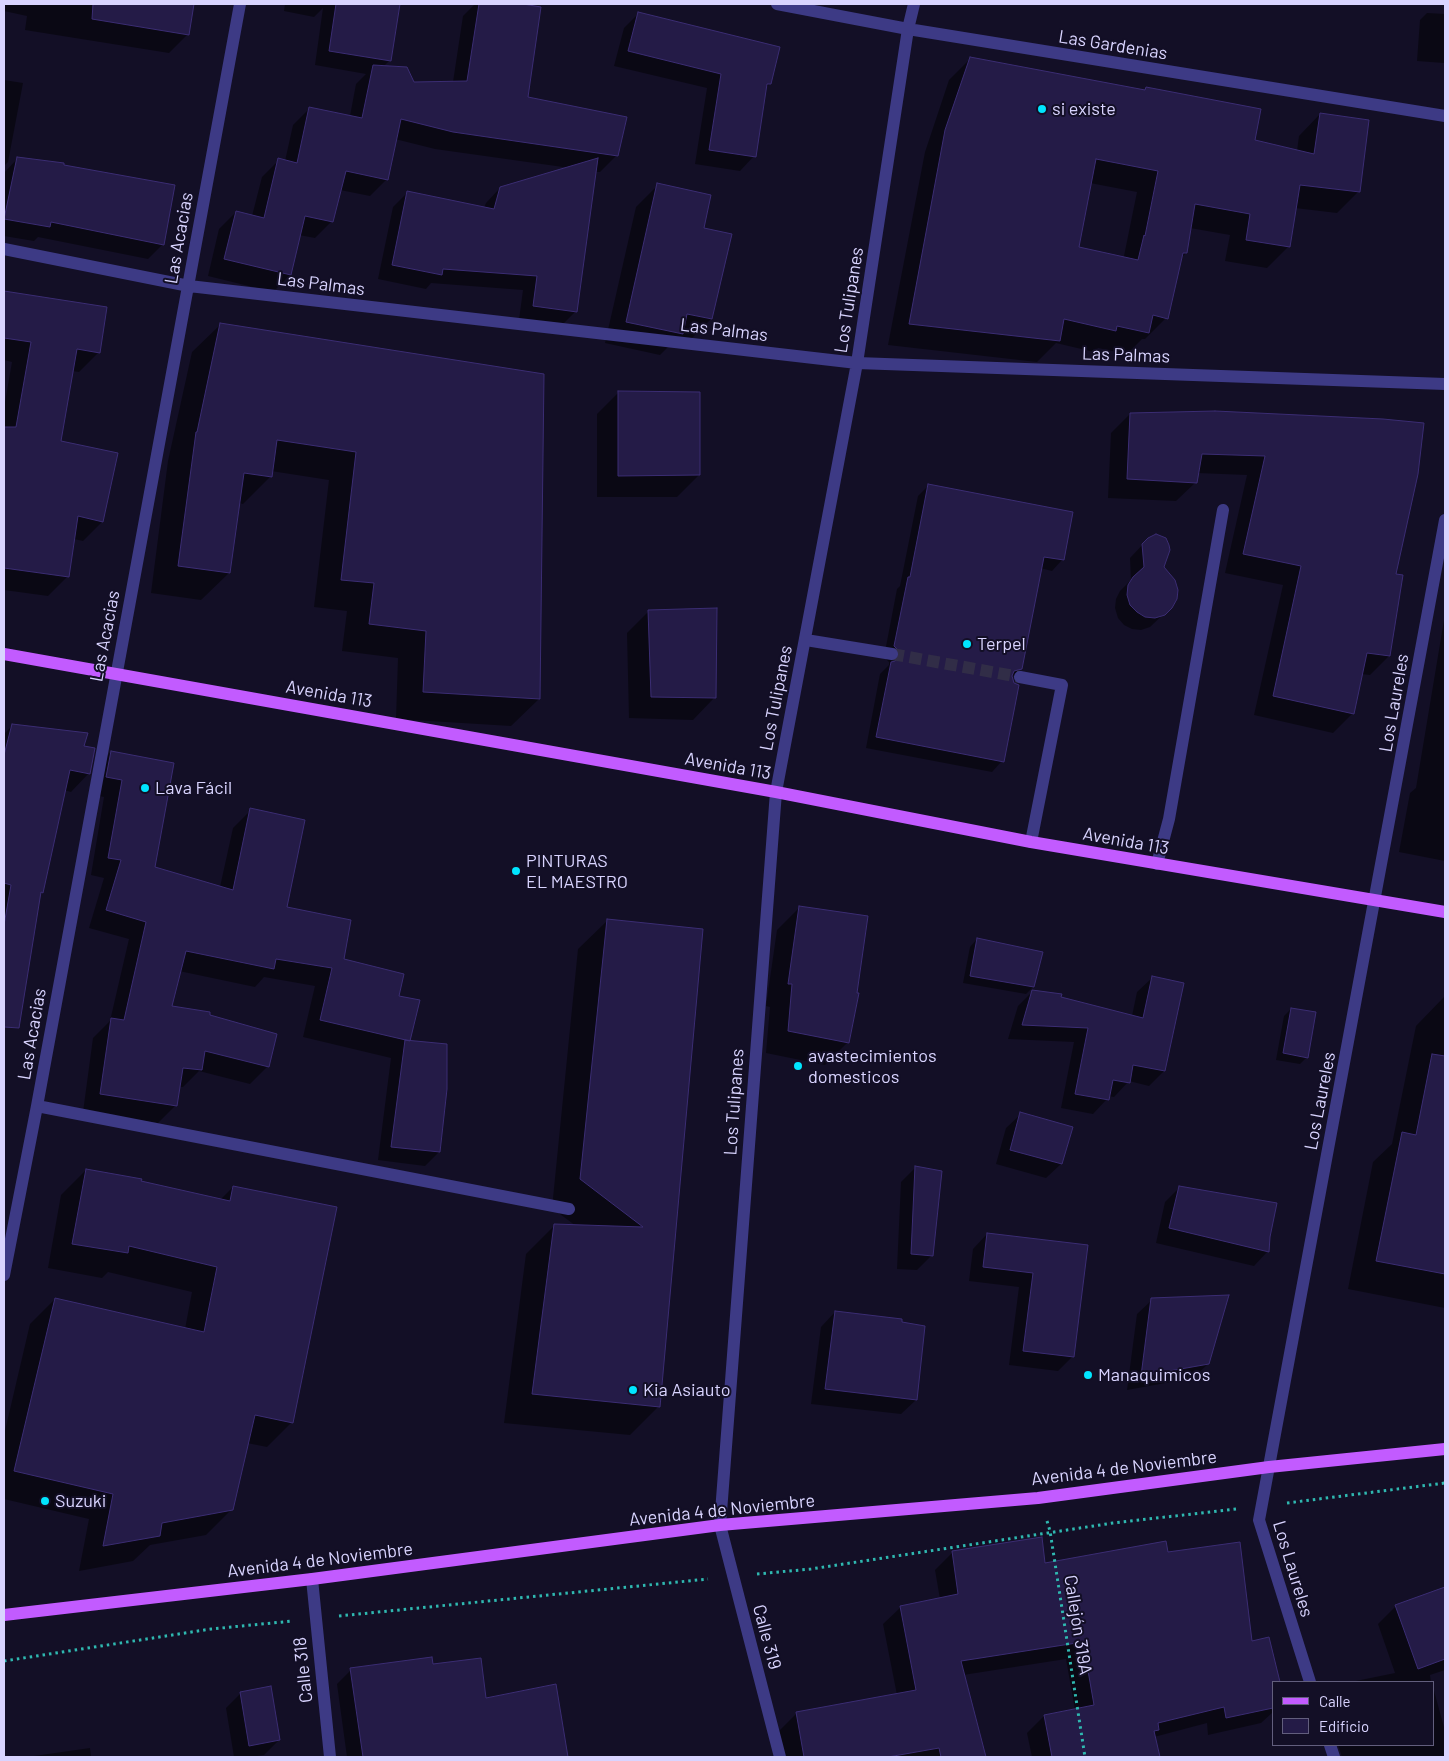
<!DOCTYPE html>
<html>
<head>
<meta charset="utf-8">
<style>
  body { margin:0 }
  #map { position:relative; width:1449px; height:1761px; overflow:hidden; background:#130f26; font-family:Barlow,sans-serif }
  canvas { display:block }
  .frame { position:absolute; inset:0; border:5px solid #d9d4ff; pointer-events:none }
  .legend { position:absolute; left:1272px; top:1681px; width:162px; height:65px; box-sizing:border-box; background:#130f26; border:1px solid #625e7d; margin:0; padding:6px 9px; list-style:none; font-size:15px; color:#d9d4ff }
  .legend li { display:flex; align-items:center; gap:10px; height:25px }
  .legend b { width:25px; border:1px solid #625e7d }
</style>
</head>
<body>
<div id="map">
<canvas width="1449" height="1761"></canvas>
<div class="frame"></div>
<ul class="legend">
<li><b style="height:6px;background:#c25bff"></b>Calle</li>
<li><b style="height:14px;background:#241b47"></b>Edificio</li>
</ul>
</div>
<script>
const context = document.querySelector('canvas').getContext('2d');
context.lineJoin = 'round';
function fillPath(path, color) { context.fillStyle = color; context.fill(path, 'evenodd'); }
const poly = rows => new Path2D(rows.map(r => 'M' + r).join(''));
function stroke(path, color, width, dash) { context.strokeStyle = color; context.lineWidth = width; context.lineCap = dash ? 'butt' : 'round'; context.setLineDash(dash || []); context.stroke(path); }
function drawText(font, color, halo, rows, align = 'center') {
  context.font = font + ' Barlow,sans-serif'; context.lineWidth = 4; context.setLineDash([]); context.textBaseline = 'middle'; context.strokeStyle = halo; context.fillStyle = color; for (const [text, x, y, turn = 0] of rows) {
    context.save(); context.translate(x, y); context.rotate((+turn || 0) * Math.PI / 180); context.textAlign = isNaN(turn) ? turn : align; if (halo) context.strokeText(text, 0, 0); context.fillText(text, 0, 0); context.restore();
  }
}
fillPath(poly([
  [4,4,193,4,188,34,169,53,25,30,27,16,4,11],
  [285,4,399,4,390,60,383,67,414,83,453,82,463,16,475,4,514,4,540,8,526,98,617,155,600,172,595,172,576,311,561,326,519,320,523,290,431,283,426,289,378,279,393,207,408,192,484,208,486,203,500,188,570,168,435,149,395,139,387,179,370,196,340,190,332,221,315,238,299,235,290,275,273,292,208,276,219,229,236,212,252,216,262,177,279,160,285,161,293,125,310,108,350,116,356,84,366,74,315,65,323,8,314,17,284,11],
  [1427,13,1445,14,1444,63,1417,61,1420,20],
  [638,14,770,84,765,88,754,156,740,171,695,164,707,88,614,66,624,28],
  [970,59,1253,141,1297,151,1299,136,1320,114,1358,192,1337,213,1295,208,1288,247,1267,268,1225,261,1230,235,1190,228,1186,253,1181,258,1166,318,1145,339,1142,339,1127,354,1098,348,1094,352,1056,343,1037,362,888,345,925,152,949,80],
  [1090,183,1137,192,1124,256,1123,258,1077,248],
  [4,80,23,83,8,162,4,166],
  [18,158,62,166,163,244,148,259,38,237,34,241,4,236,4,173],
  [658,185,703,229,711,319,689,341,677,338,660,355,605,343,636,207],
  [4,292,106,308,99,352,79,372,72,371,60,442,102,522,83,541,74,539,68,576,48,596,4,590,4,408,12,362,4,360],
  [220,325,543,375,539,699,511,726,396,719,398,658,342,651,347,611,314,607,329,480,271,471,271,476,243,504,239,503,229,573,201,600,151,593,168,461,192,352],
  [619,392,699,475,677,497,597,497,597,414],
  [1130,414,1382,420,1395,575,1389,656,1370,675,1361,674,1353,713,1333,733,1254,715,1283,585,1225,573,1247,475,1197,473,1196,482,1176,501,1108,498,1111,433],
  [929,485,1062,560,1052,571,1040,568,1021,668,1011,678,1002,761,992,772,866,748,880,674,889,665,889,662,884,657,897,589,900,586,918,496],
  [1148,539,1163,568,1171,607,1150,627,1141,630,1132,629,1124,625,1118,618,1115,608,1116,599,1120,591,1131,580,1130,558],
  [649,611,714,698,693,720,629,718,627,633],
  [1445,614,1445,861,1399,852,1410,793,1416,788],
  [13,725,83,747,89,773,71,792,64,790,42,892,39,895,8,997,4,996,4,734],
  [111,752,172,764,153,868,220,887,233,828,251,810,286,908,343,960,398,997,408,1042,439,1152,425,1166,378,1160,391,1058,303,1037,315,986,264,977,255,987,179,971,170,1008,209,1015,268,1066,250,1084,199,1071,183,1087,179,1087,176,1105,158,1123,83,1112,93,1038,110,1021,129,939,89,928,104,878,91,875,104,797,89,794,93,770],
  [800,907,848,1042,825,1065,766,1053,770,1007,766,1006,777,930],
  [607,921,702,930,659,1406,630,1435,504,1423,526,1254,555,1225,576,1226,552,1208,578,949],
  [977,939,1041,953,1033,987,1026,994,963,983,970,947],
  [1152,978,1164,1071,1149,1086,1129,1081,1114,1097,1108,1096,1107,1099,1093,1114,1061,1108,1074,1042,1008,1039,1018,1006,1033,991,1132,1016,1137,992],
  [1444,997,1445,997,1445,1308,1348,1289,1373,1162,1392,1144,1416,1026],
  [1291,1009,1307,1057,1300,1064,1276,1060,1284,1016],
  [1021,1114,1061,1164,1046,1178,996,1164,1006,1128],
  [916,1167,932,1255,917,1270,897,1269,901,1182],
  [86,1170,220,1200,233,1187,292,1422,267,1447,247,1443,231,1510,206,1535,150,1545,133,1561,79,1571,89,1519,4,1499,4,1435,30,1324,55,1299,185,1329,192,1292,108,1272,102,1278,48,1268,61,1195],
  [1179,1188,1269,1237,1268,1251,1254,1266,1156,1243,1165,1202],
  [987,1234,1086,1246,1073,1356,1058,1371,1009,1365,1019,1287,969,1281,973,1249],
  [1152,1300,1208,1364,1193,1378,1127,1390,1137,1314],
  [835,1312,916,1400,901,1414,811,1404,821,1327],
  [953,1552,1044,1564,1167,1553,1251,1643,1268,1639,1279,1682,1273,1682,1273,1712,1261,1723,1208,1735,1207,1723,1154,1737,1159,1757,1032,1757,1027,1733,1044,1716,1075,1710,1066,1659,963,1675,985,1757,784,1757,779,1731,797,1713,897,1695,883,1624,901,1607,940,1599,935,1570],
  [1445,1588,1445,1670,1430,1675,1431,1682,1351,1682,1395,1673,1378,1624,1396,1606],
  [432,1666,484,1700,555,1685,567,1757,347,1757,337,1684,351,1670],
  [1433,1687,1445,1731,1445,1757,1342,1757,1338,1745,1433,1745],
  [241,1693,279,1740,264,1755,250,1757,234,1757,226,1708],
  [90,1748,91,1757,33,1757,34,1756]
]), '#0007');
const building = poly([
  [93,4,194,4,189,35,92,19,93,4],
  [336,4,400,4,391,61,329,51,336,4],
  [479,4,523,4,541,7,528,97,627,117,618,156,453,132,401,119,388,180,346,171,333,222,305,216,291,275,224,259,236,211,264,218,278,158,297,163,309,107,362,118,373,65,407,67,414,82,467,81,479,4],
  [638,12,780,47,771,84,767,84,756,157,709,150,721,74,628,51,638,12],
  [970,57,1145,90,1146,87,1261,109,1255,140,1314,154,1320,113,1369,120,1360,192,1300,185,1290,247,1246,240,1250,214,1195,204,1187,253,1183,253,1168,319,1153,315,1149,333,1117,326,1116,331,1064,319,1060,341,909,324,945,130,970,57],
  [1096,159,1158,171,1145,236,1144,235,1138,260,1079,247,1096,159],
  [17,157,64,163,64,165,175,185,164,245,51,222,50,227,4,219,17,157],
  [598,158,577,312,533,306,537,276,443,269,442,275,392,265,407,191,494,209,500,187,598,158],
  [657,183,711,195,704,228,732,234,712,319,687,314,683,334,626,322,657,183],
  [4,291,107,307,100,353,77,349,61,441,118,453,103,522,78,516,69,577,4,568,4,427,16,427,31,342,4,338,4,291],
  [220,323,544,374,540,699,423,692,426,631,369,624,374,583,341,580,356,452,277,440,272,477,244,473,230,573,178,566,196,432,197,432,220,323],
  [618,391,700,392,700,475,618,476,618,391],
  [1215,411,1383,419,1424,423,1418,474,1396,574,1403,575,1390,656,1367,653,1354,714,1273,696,1301,566,1243,554,1265,456,1202,454,1197,483,1127,479,1130,413,1215,411],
  [928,484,1073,512,1064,560,1044,557,1022,669,1014,671,1012,676,1014,683,1019,685,1004,762,876,737,891,662,895,661,900,656,899,651,894,646,908,577,910,577,928,484],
  [1156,534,1166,538,1169,545,1170,550,1164,567,1175,580,1178,590,1177,599,1172,608,1165,615,1155,618,1145,617,1137,612,1130,605,1127,595,1128,585,1133,577,1144,567,1142,544,1148,538,1156,534],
  [717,608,716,698,651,697,648,610,717,608],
  [12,724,88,733,84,746,95,748,90,774,70,770,43,893,41,892,19,1028,4,1027,4,925,11,885,4,883,4,755,12,724],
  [111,751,174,763,155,867,233,890,250,808,305,820,287,907,351,920,344,959,404,974,399,996,420,1000,410,1041,320,1020,332,968,276,959,274,969,186,951,172,1006,210,1012,210,1015,277,1034,269,1067,205,1051,202,1070,183,1068,177,1106,100,1094,111,1018,124,1020,146,922,106,910,121,860,108,858,122,780,106,777,111,751],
  [799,906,868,916,857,993,859,993,849,1043,788,1031,792,984,788,984,799,906],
  [607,919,703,929,660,1407,532,1394,554,1224,643,1227,580,1179,607,919],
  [977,938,1043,952,1034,987,970,976,977,938],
  [1152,976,1184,983,1165,1071,1133,1065,1130,1083,1113,1080,1109,1100,1075,1094,1088,1028,1022,1025,1032,990,1062,994,1061,997,1143,1018,1152,976],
  [1291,1008,1316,1012,1308,1058,1283,1053,1291,1008],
  [405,1040,447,1044,447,1089,440,1152,391,1147,405,1040],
  [1432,1054,1445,1056,1445,1274,1376,1261,1402,1132,1416,1135,1432,1054],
  [1020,1112,1073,1127,1062,1164,1010,1150,1020,1112],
  [915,1166,942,1171,933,1256,911,1254,915,1166],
  [86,1169,142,1179,141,1181,230,1201,233,1186,337,1207,293,1423,255,1415,233,1510,162,1523,160,1536,103,1546,113,1494,14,1471,55,1298,204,1332,217,1267,129,1246,128,1253,72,1244,86,1169],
  [1179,1186,1277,1203,1270,1237,1269,1252,1169,1228,1179,1186],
  [987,1233,1088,1245,1074,1357,1023,1351,1033,1273,983,1267,987,1233],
  [1229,1295,1209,1364,1141,1376,1151,1298,1229,1295],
  [835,1311,902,1319,902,1322,925,1326,917,1400,825,1389,835,1311],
  [1042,1537,1045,1563,1166,1541,1168,1552,1240,1542,1252,1641,1269,1637,1280,1682,1273,1682,1273,1708,1226,1718,1224,1707,1158,1723,1159,1730,1154,1731,1160,1757,1052,1757,1044,1715,1094,1705,1083,1642,961,1661,986,1757,941,1757,939,1748,888,1757,804,1757,796,1712,916,1690,900,1606,958,1594,952,1551,1042,1537],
  [1445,1587,1445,1659,1418,1669,1395,1605,1445,1587],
  [432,1657,433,1664,481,1658,486,1698,556,1684,568,1757,363,1757,350,1668,432,1657],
  [271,1686,280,1740,249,1746,240,1692,271,1686]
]);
fillPath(building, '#241b47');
stroke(building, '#3b2d73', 1);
stroke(poly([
  [892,654,1020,677]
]), '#312d47', 12, [12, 6]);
stroke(poly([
  [1287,1503,1445,1483],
  [1047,1521,1050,1531,1085,1757],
  [757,1574,811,1569,1113,1523,1236,1509],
  [339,1616,708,1579],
  [4,1661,211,1629,293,1621]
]), '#2fb8b0', 3, [2.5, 4]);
stroke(poly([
  [777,4,908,29,1445,116],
  [4,249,189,286,857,363,1445,384],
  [806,640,892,654],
  [1020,677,1062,685,1031,842],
  [1157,864,1169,819,1223,510],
  [37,1106,569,1209],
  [4,1275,37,1106,240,4],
  [312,1579,330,1757],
  [1310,1682,1259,1520,1445,520],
  [1330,1745,1334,1757],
  [780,1757,720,1525,776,792,857,363,908,29,914,4]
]), '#3d3a85', 12);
stroke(poly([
  [4,654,776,792,1031,842,1445,912],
  [4,1615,312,1579,720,1525,1038,1498,1269,1467,1445,1449]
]), '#c25bff', 12);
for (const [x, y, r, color] of [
  [1042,109,5,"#00e5ff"],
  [967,644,5,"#00e5ff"],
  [145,788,5,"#00e5ff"],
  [516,871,5,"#00e5ff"],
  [798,1066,5,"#00e5ff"],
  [1088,1375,5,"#00e5ff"],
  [633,1390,5,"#00e5ff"],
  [45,1501,5,"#00e5ff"]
]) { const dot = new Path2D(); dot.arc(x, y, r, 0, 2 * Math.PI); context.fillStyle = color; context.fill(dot); stroke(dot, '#130f26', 2); }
drawText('18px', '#d9d4ff', '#130f26', [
  ["Las Gardenias",1113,45,9],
  ["Las Acacias",179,238,-80],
  ["Las Palmas",321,284,7],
  ["Los Tulipanes",849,300,-81],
  ["Las Palmas",724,330,7],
  ["Las Palmas",1126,355,2],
  ["Las Acacias",105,636,-79],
  ["Avenida 113",329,694,10],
  ["Los Tulipanes",776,698,-79],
  ["Los Laureles",1394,703,-80],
  ["Avenida 113",728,766,10],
  ["Avenida 113",1126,841,10],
  ["Las Acacias",32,1034,-80],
  ["Los Laureles",1320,1101,-79],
  ["Los Tulipanes",734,1102,-86],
  ["Avenida 4 de Noviembre",1124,1468,-7],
  ["Avenida 4 de Noviembre",722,1510,-6],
  ["Avenida 4 de Noviembre",320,1560,-7],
  ["Los Laureles",1293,1569,73],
  ["Callejón 319A",1078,1625,81],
  ["Calle 319",767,1637,75],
  ["Calle 318",303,1670,-96]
]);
drawText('18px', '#d9d4ff', '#130f26', [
  ["si existe",1052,109],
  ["Terpel",977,644],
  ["Lava Fácil",155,788],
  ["PINTURAS",526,861],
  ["EL MAESTRO",526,882],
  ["avastecimientos",808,1056],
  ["domesticos",808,1077],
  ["Manaquimicos",1098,1375],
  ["Kia Asiauto",643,1390],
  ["Suzuki",55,1501]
], 'left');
</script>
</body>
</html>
